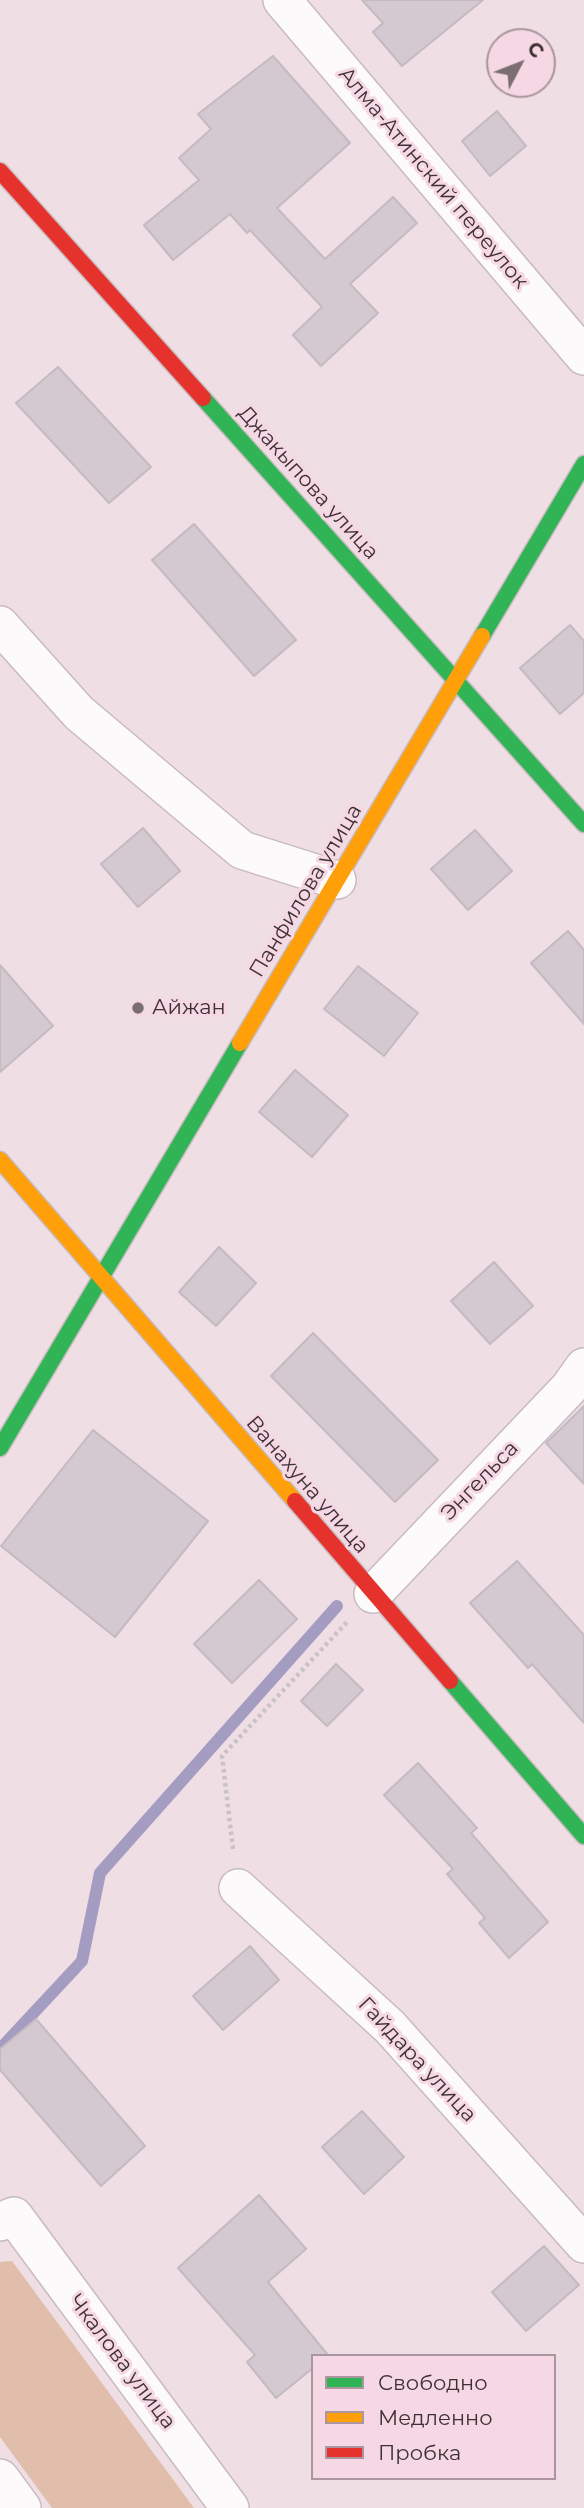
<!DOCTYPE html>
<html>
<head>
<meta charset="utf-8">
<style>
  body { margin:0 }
  #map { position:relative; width:584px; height:2508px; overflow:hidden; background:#efdee4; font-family:Montserrat,sans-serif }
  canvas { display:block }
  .legend { position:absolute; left:311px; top:2354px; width:245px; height:126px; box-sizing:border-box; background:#f5d8e3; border:2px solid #ab959e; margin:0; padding:9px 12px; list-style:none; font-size:21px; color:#3d3136 }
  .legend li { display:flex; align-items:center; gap:14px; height:35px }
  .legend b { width:35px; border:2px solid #ab959e }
  .north { position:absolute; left:486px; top:28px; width:70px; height:70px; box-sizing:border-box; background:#f5d8e3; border:2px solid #ab959e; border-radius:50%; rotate:48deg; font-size:19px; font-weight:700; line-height:28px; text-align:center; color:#3d3136 }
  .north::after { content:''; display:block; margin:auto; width:24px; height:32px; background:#7b6e73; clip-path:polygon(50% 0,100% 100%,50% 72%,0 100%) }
</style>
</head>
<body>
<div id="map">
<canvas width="584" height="2508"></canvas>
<ul class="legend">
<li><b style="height:9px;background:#30b455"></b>Свободно</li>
<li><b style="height:9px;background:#ff9f0a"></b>Медленно</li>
<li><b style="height:9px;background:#e5322d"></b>Пробка</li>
</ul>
<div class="north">С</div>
</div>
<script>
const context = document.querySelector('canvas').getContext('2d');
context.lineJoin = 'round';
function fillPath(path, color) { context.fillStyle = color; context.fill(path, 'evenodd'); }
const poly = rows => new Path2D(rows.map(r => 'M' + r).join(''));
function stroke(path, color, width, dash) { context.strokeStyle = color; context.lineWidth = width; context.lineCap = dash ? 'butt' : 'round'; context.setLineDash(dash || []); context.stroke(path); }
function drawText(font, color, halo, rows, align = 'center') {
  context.font = font + ' Montserrat,sans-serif'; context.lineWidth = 6; context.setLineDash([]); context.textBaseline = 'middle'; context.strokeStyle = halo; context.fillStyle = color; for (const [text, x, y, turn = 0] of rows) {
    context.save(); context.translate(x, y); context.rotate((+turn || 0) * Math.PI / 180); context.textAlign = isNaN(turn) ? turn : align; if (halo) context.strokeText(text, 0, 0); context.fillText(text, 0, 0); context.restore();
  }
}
fillPath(poly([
  [12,2261,194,2508,52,2508,0,2437,0,2262]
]), '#e1beac');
stroke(poly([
  [0,2049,82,1961,100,1873,337,1606]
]), '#a59cc2', 12);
const building = poly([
  [362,0,483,0,402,66,373,32,383,23,362,0],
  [273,56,350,143,277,208,325,259,393,197,417,223,350,284,378,313,321,366,293,335,322,307,250,230,247,233,230,214,173,260,144,225,199,180,179,158,211,129,198,114,273,56],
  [497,111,526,146,490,176,462,141,497,111],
  [58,367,151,467,109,503,16,403,58,367],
  [194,524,296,640,254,676,152,560,194,524],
  [570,625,584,641,584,693,560,714,520,668,570,625],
  [143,828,180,871,138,907,101,864,143,828],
  [475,830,512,871,468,910,431,869,475,830],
  [568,931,584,950,584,1024,531,963,568,931],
  [0,965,53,1026,0,1072,0,965],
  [358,966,418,1013,384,1056,324,1009,358,966],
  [295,1070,348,1115,312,1157,259,1112,295,1070],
  [219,1247,256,1283,216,1326,179,1292,219,1247],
  [494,1262,533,1306,490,1344,451,1301,494,1262],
  [313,1333,438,1460,395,1502,271,1376,313,1333],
  [584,1406,584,1484,546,1443,584,1406],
  [93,1430,208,1521,115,1637,1,1546,93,1430],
  [517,1561,584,1635,584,1723,532,1664,528,1668,470,1603,517,1561],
  [259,1580,297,1619,232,1683,194,1644,259,1580],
  [336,1664,363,1690,327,1726,301,1701,336,1664],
  [418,1763,477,1828,471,1833,548,1922,509,1958,479,1923,485,1918,447,1874,453,1869,384,1795,418,1763],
  [250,1946,279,1980,223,2030,193,1996,250,1946],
  [36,2019,145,2146,101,2186,0,2070,0,2049,36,2019],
  [362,2111,404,2157,364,2194,322,2147,362,2111],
  [259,2195,306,2249,268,2282,328,2355,313,2356,313,2368,276,2398,247,2362,255,2355,178,2268,259,2195],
  [544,2246,579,2285,526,2331,492,2292,544,2246]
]);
fillPath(building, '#d4c9d0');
stroke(building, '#c4bac0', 2);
const street = poly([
  [282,0,584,356],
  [0,625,79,713,242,850,337,880],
  [373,1594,569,1388,584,1367],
  [238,1888,390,2027,584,2244],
  [0,2222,14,2216,230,2508],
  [0,2478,22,2508]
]);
const fast = poly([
  [203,398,584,824],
  [482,636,584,464],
  [0,1448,240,1043],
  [450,1681,584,1836]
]);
const slow = poly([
  [240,1043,482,636],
  [0,1160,295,1501]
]);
const jam = poly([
  [0,171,203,398],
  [295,1501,450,1681]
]);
stroke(street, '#c8bbc0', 40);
stroke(fast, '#c8bbc0', 19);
stroke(slow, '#c8bbc0', 19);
stroke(jam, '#c8bbc0', 19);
stroke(poly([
  [233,1849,222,1756,348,1621]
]), '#c9c3c6', 4.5, [3.5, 3.5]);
stroke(street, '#fdfafb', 37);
stroke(fast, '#30b455', 16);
stroke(slow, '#ff9f0a', 16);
stroke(jam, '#e5322d', 16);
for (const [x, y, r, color] of [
  [138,1008,7,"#7b6e73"]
]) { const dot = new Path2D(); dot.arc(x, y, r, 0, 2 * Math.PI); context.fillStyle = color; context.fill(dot); stroke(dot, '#f5d8e3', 2.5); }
drawText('21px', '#3d3136', '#f5d8e3', [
  ["Алма-Атинский переулок",433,178,50],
  ["Джакыпова улица",308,483,48],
  ["Панфилова улица",306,891,-59],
  ["Энгельса",480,1481,-46],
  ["Ванахуна улица",307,1485,49],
  ["Гайдара улица",417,2060,47],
  ["Чкалова улица",122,2362,53]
]);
drawText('21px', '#3d3136', '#f5d8e3', [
  ["Айжан",152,1008]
], 'left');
</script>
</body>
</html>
